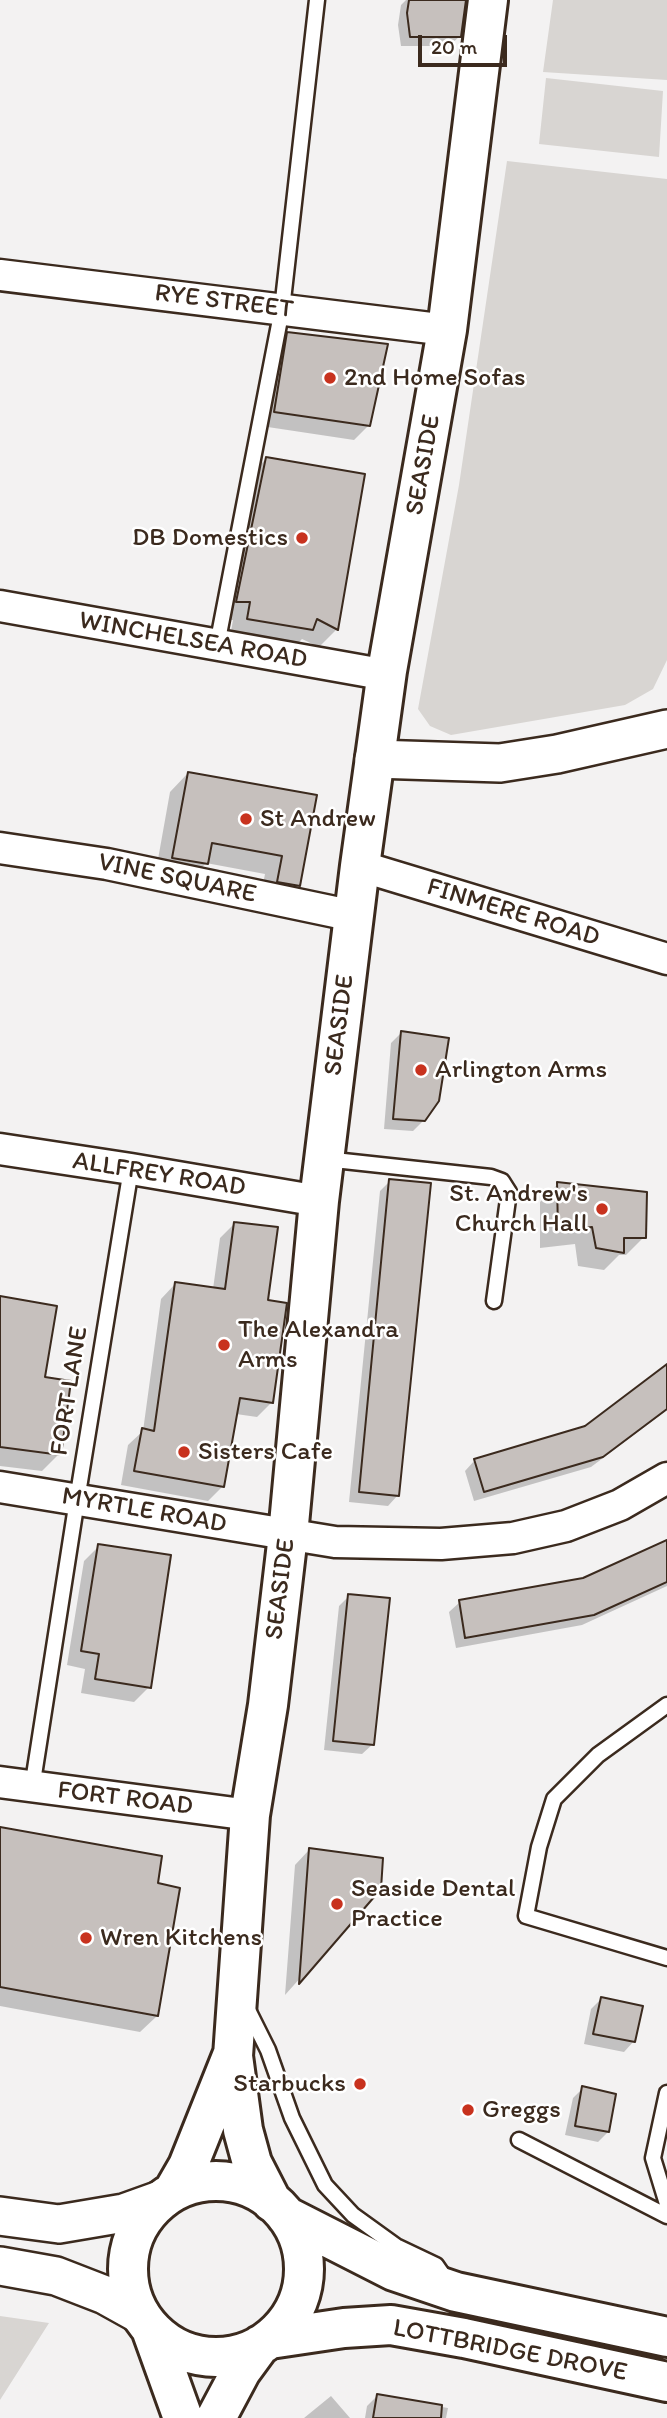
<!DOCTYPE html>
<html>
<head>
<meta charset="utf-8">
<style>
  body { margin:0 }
  #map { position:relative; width:667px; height:2418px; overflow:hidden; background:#f3f2f2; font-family:Itim,sans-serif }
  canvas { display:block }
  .scale { position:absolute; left:418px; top:35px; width:89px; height:32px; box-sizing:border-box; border:4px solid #3b2a1e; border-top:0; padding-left:9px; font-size:21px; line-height:24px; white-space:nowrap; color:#3b2a1e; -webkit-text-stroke:5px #fff; paint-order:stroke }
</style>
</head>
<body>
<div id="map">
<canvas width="667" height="2418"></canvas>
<div class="scale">20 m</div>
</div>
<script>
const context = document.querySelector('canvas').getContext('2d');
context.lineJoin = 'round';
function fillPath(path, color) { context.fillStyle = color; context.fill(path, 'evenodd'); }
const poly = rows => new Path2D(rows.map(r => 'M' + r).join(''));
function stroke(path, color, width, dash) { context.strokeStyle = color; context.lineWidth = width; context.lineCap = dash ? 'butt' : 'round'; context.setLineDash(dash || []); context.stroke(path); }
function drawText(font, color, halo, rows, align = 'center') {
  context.font = font + ' Itim,sans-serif'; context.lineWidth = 5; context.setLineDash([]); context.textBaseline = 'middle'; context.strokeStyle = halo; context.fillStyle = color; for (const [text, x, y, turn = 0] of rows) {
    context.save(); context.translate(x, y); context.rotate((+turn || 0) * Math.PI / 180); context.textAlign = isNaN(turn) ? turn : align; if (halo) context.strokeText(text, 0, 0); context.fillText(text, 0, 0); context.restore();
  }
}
fillPath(poly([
  [553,0,667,0,667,80,543,72],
  [546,78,663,91,659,157,539,144],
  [507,161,667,179,667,660,653,689,625,705,451,735,430,726,418,709,459,485],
  [0,2316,49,2323,0,2400]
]), '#d8d5d2');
fillPath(poly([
  [406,0,445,0,460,36,449,46,401,46,398,25,401,5],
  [288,334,369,425,354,440,261,426,273,348],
  [266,459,363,475,337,629,319,647,302,639,293,648,230,637,233,620,219,620,248,477],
  [188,773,315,796,299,885,281,903,260,899,265,874,206,863,188,882,155,876,170,792],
  [401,1033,424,1120,413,1131,384,1129,391,1043],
  [390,1181,398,1495,388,1506,349,1502,380,1191],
  [558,1184,644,1237,626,1255,619,1255,604,1270,578,1266,575,1244,540,1248,540,1202],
  [235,1223,266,1301,272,1402,257,1417,236,1414,223,1486,208,1501,121,1485,128,1445,143,1431,161,1299,175,1284,213,1289,220,1238],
  [0,1297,43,1379,59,1454,42,1471,0,1466],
  [667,1367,667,1410,591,1467,474,1501,465,1471,475,1460,586,1427],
  [667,1542,667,1586,582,1625,456,1648,449,1612,460,1602,584,1579],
  [99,1546,149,1687,134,1702,81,1693,85,1669,67,1665,84,1561],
  [349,1596,373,1744,362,1754,324,1750,339,1606],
  [0,1829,156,1884,157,2016,140,2032,0,2006],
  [309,1850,380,1889,285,1995,295,1865],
  [601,1999,634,2041,624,2052,584,2044,591,2009],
  [583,2088,608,2132,598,2142,565,2135,573,2098],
  [331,2396,350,2418,304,2418],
  [377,2396,448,2408,446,2418,365,2418,367,2406]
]), '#0003');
const building = poly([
  [409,0,466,0,461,37,410,37,407,13,409,0],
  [287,332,388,344,370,426,274,412,287,332],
  [266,457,365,474,338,630,317,619,313,630,247,619,250,602,236,602,266,457],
  [188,772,317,795,300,886,277,882,282,856,212,843,208,864,172,858,188,772],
  [401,1031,449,1038,439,1101,425,1121,393,1119,401,1031],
  [389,1179,431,1183,399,1496,359,1492,389,1179],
  [557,1182,647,1192,646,1238,624,1238,624,1253,596,1248,592,1227,558,1231,557,1182],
  [234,1222,278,1227,268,1300,287,1303,273,1403,240,1398,224,1487,134,1471,142,1428,154,1431,175,1282,225,1289,234,1222],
  [0,1296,57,1306,45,1377,71,1381,61,1455,0,1447,0,1296],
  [667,1364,667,1409,603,1457,484,1492,474,1459,585,1426,667,1364],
  [667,1540,667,1582,594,1615,465,1638,459,1600,583,1578,667,1540],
  [98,1544,171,1555,151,1688,95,1679,99,1654,81,1651,98,1544],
  [348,1594,390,1598,374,1745,333,1741,348,1594],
  [0,1827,162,1856,158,1883,180,1888,158,2016,0,1987,0,1827],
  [309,1848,383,1858,381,1889,299,1984,309,1848],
  [601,1997,643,2006,635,2042,593,2034,601,1997],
  [582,2086,616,2094,609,2132,575,2126,582,2086],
  [377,2394,442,2405,441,2418,373,2418,377,2394]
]);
fillPath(building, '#c6c0bd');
stroke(building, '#3b2a1e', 2);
const service = poly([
  [217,645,282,309,317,0],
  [325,1159,491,1177,502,1181,509,1192,494,1301],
  [667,1705,598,1755,554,1799,539,1847,526,1916,667,1958],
  [32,1788,77,1500,131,1169],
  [247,2008,268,2050,292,2118,325,2185,353,2215,396,2246,436,2265,445,2278],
  [667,2093,653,2158,667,2204],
  [519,2140,667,2216]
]);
const minor = poly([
  [0,275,447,330],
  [0,606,387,675],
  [0,848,107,864,354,916],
  [360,866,667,959],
  [0,1149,131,1169,319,1201],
  [0,1487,335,1542,441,1544,513,1538,566,1526,620,1505,667,1478],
  [0,1782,250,1815]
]);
const tertiary = poly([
  [374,759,500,763,557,754,667,729],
  [0,2216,59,2224,124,2213,163,2199],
  [0,2266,56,2276,105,2295,141,2315]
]);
const primary = poly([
  '128 2269a88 88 0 1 1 176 0a88 88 0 1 1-176 0Z',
  [173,2192,188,2166,232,2056],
  [272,2202,252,2163,243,2130,233,2056,250,1815,268,1705,288,1535,319,1201,360,866,387,671,447,330,488,0],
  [286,2216,394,2271,456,2292,667,2337],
  [151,2329,183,2418],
  [270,2339,344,2328,391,2325,464,2338,667,2382],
  [216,2418,241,2371,260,2345]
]);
stroke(service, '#3b2a1e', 19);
stroke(minor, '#3b2a1e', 35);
stroke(tertiary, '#3b2a1e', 42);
stroke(primary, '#3b2a1e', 44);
stroke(service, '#fff', 14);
stroke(minor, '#fff', 30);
stroke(tertiary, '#fff', 37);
stroke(primary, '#fff', 38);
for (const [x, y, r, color] of [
  [330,378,7,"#c8321e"],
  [302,538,7,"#c8321e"],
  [246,819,7,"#c8321e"],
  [421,1070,7,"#c8321e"],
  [602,1209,7,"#c8321e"],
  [224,1345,7,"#c8321e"],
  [184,1452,7,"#c8321e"],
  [337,1904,7,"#c8321e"],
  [86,1938,7,"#c8321e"],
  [360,2084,7,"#c8321e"],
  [468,2110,7,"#c8321e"]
]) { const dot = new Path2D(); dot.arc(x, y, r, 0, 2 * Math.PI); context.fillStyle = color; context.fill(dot); stroke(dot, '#fff', 2.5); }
drawText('26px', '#3b2a1e', '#fff', [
  ["RYE STREET",224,302,7],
  ["SEASIDE",424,465,-80],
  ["WINCHELSEA ROAD",193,641,10],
  ["VINE SQUARE",177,879,12],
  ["FINMERE ROAD",513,913,17],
  ["SEASIDE",340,1025,-83],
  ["ALLFREY ROAD",159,1175,9],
  ["FORT LANE",70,1391,-81],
  ["MYRTLE ROAD",144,1511,10],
  ["SEASIDE",281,1589,-83],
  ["FORT ROAD",125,1799,7],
  ["LOTTBRIDGE DROVE",510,2351,11]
]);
drawText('26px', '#3b2a1e', '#fff', [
  ["2nd Home Sofas",344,378],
  ["DB Domestics",288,538,"right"],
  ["St Andrew",260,819],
  ["Arlington Arms",435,1070],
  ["St. Andrew's",588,1194,"right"],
  ["Church Hall",588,1224,"right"],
  ["The Alexandra",238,1330],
  ["Arms",238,1360],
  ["Sisters Cafe",198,1452],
  ["Seaside Dental",351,1889],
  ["Practice",351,1919],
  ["Wren Kitchens",100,1938],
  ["Starbucks",346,2084,"right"],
  ["Greggs",482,2110]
], 'left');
</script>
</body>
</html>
